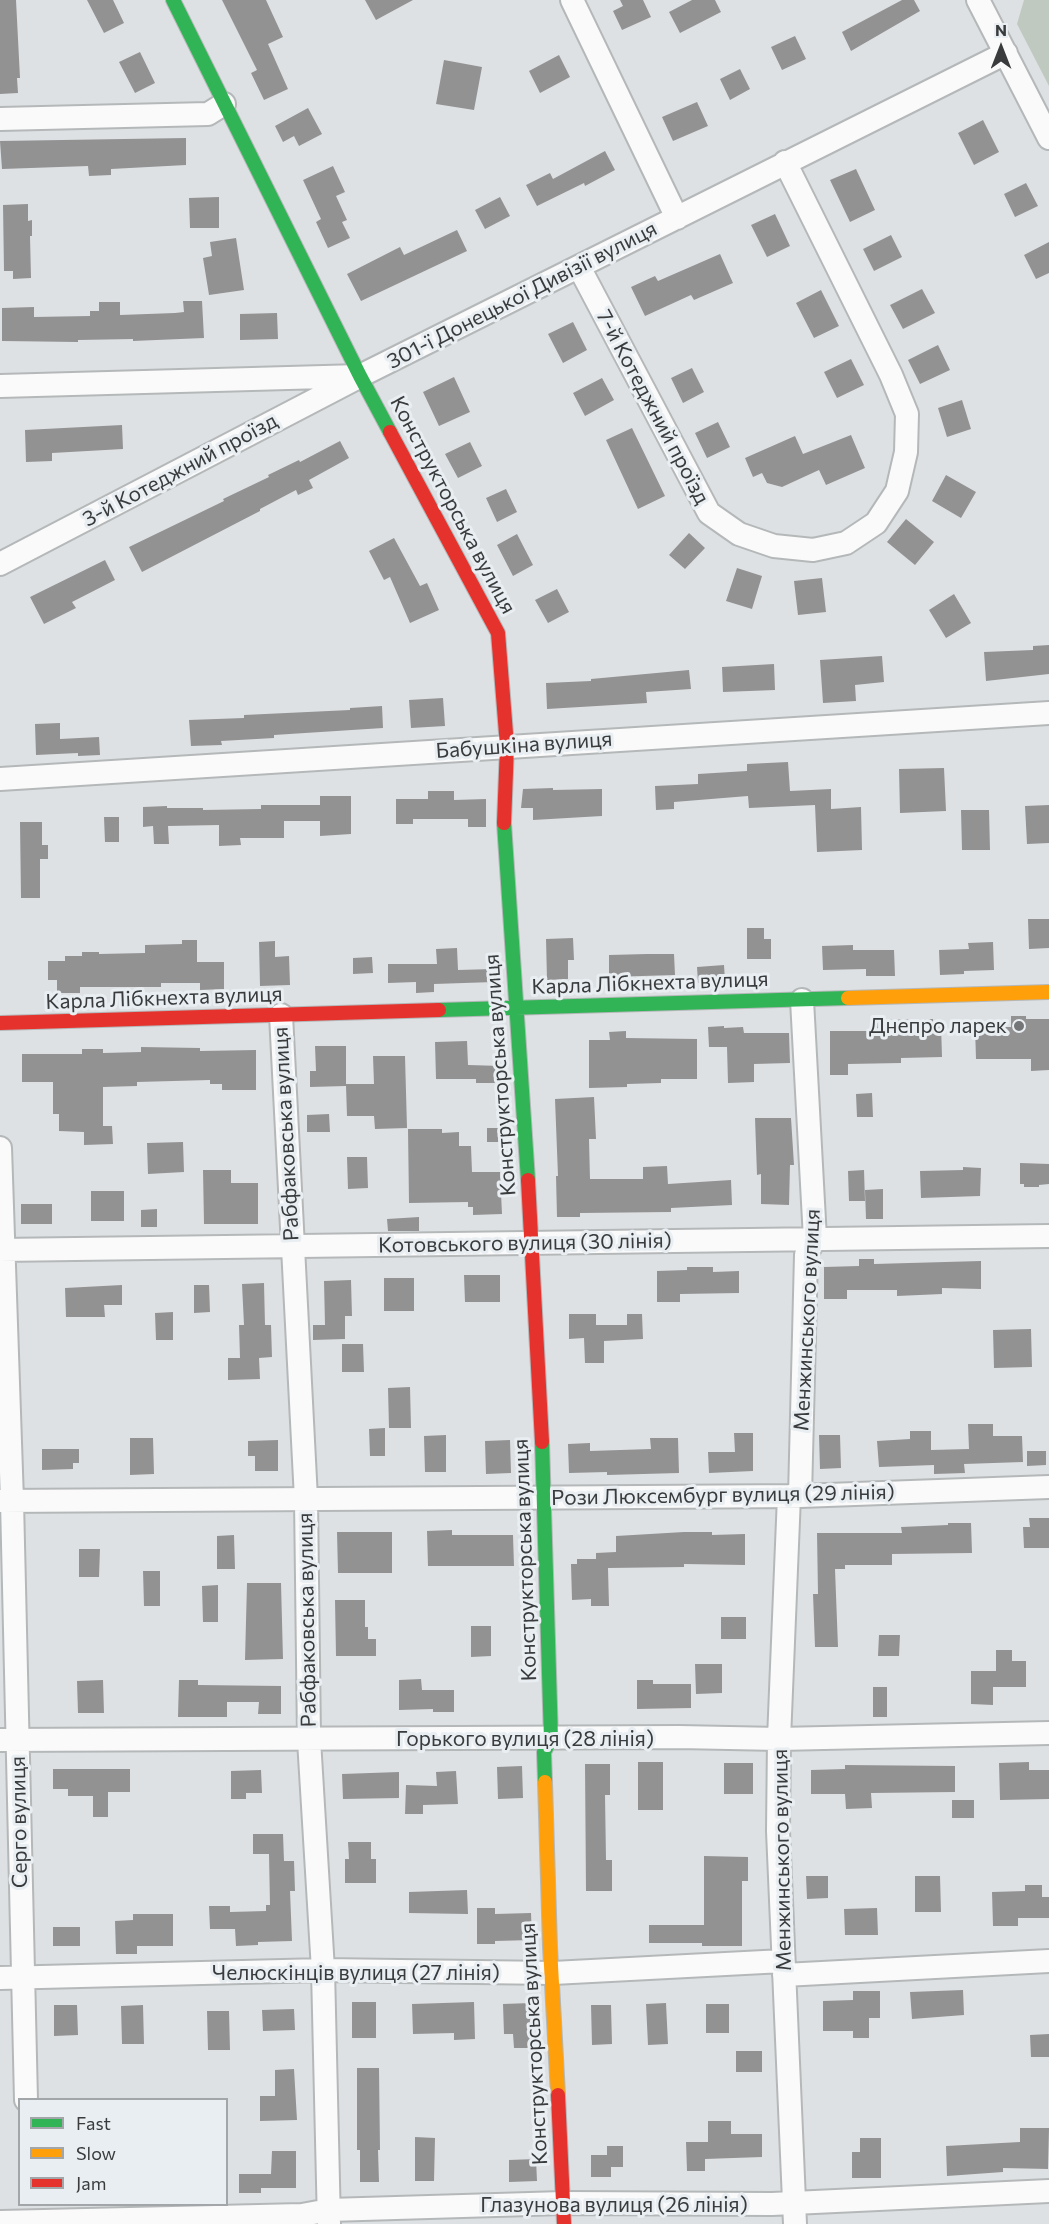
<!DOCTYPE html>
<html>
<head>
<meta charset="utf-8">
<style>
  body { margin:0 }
  #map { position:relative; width:1049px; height:2224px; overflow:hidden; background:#dee1e3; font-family:Commissioner,sans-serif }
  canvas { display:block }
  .legend { position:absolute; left:18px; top:2098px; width:210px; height:108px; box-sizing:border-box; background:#e9eef2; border:2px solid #a3a6a9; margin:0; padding:8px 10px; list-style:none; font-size:18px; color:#393b3c }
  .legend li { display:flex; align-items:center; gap:12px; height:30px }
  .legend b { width:30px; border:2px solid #a3a6a9 }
  .north { position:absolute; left:971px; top:18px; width:60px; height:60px; -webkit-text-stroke:4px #e9eef2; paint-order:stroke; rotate:0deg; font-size:16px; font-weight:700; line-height:24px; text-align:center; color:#393b3c }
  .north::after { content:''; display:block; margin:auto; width:21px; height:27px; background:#393b3c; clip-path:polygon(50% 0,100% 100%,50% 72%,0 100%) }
</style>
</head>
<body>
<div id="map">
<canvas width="1049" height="2224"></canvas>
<ul class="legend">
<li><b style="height:8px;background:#30b455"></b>Fast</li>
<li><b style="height:8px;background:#ff9f0a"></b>Slow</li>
<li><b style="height:8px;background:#e5322d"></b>Jam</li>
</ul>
<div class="north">N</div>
</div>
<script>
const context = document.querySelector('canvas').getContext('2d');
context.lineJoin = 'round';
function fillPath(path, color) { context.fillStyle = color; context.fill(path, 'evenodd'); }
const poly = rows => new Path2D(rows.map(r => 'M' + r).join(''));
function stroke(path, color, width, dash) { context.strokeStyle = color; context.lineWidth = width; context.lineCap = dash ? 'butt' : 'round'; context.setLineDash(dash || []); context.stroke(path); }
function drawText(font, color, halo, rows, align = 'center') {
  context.font = font + ' Commissioner,sans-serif'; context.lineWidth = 6; context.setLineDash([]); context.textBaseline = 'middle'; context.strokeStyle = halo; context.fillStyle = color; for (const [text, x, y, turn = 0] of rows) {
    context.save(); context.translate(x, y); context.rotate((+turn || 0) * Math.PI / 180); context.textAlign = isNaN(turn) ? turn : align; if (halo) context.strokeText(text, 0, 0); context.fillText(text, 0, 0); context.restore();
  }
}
fillPath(poly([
  [1024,0,1049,0,1049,86,1017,24]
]), '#bfc9bf');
fillPath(poly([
  [0,0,16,0,20,78,17,78,18,93,0,94],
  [87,0,113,0,124,23,104,33],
  [222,0,266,0,283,37,268,44,288,89,264,100,251,73,257,70],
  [365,0,413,0,376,20],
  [620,0,643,0,651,17,622,30,613,11,623,6],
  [692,0,715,0,721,12,680,33,669,12],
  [902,0,914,0,920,11,851,51,842,32],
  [795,36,806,59,782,70,771,47],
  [140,52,155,83,135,93,119,62],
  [559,55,570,77,540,93,529,71],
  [444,60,482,67,474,110,436,104],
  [740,69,750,89,730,100,720,79],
  [697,102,708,126,673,141,662,117],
  [308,108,322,134,299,146,294,136,283,142,275,126],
  [983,120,999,152,974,165,958,133],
  [186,138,186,165,111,169,111,175,89,176,88,166,2,169,0,141],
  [605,151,615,170,585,186,584,183,537,206,526,185,550,173,553,179],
  [333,166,345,192,336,196,347,220,342,222,350,238,328,248,316,222,321,219,303,180],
  [856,169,875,210,850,222,830,180],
  [1026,183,1038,206,1015,217,1004,194],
  [219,197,219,228,190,228,189,198],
  [500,197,510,216,485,229,475,210],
  [28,204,28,221,32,220,32,236,30,236,31,278,13,279,13,271,4,271,3,205],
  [775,214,790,246,767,257,751,225],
  [457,230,467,251,361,301,347,274,400,247,404,255],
  [891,235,902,257,874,271,863,249],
  [236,238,244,290,209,295,203,258,212,256,210,242],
  [1049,242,1049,273,1036,279,1024,255],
  [720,254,733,283,694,300,691,295,645,316,631,287,655,276,658,281],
  [922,289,935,313,903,329,890,305],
  [821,290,839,326,814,338,796,303],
  [183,301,202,301,204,338,133,341,133,339,78,340,78,342,2,341,2,308,34,307,34,317,90,316,90,311,99,311,99,302,120,302,120,315,175,313,184,312],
  [277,313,278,339,240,340,240,314],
  [573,322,587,350,563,363,548,334],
  [938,345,950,370,920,384,908,360],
  [851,359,864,385,837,398,824,372],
  [692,368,704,392,683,403,671,378],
  [454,377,470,412,439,426,423,392],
  [602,378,614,400,585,416,573,393],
  [962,400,971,429,947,437,938,408],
  [718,422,730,447,707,458,695,433],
  [122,425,123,449,52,453,52,461,26,462,25,430],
  [632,428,665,496,638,509,606,440],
  [851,435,865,468,826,485,819,470,782,487,767,483,762,473,753,477,745,458,795,436,803,454],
  [340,441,349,458,309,480,313,488,298,495,296,490,260,509,260,511,142,572,129,547,224,501,223,499,269,477,268,475,299,460,300,462],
  [470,442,482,466,458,478,445,454],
  [946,475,976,492,961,518,932,501],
  [506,489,517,512,497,522,486,498],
  [906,519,934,542,915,565,887,542],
  [689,533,705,548,685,569,669,555],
  [517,534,533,565,513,576,497,545],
  [394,538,420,586,427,583,439,610,410,623,390,577,384,580,369,551],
  [105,560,115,580,72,602,76,608,44,624,30,597],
  [737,568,762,576,752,609,726,601],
  [822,578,826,612,798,615,794,581],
  [557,589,569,612,548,623,535,600],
  [954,594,971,623,946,638,929,610],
  [1049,645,1049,674,986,681,984,652,1033,650,1033,646],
  [882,656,884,682,855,685,856,701,823,703,820,660],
  [774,664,775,690,723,692,722,667],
  [689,670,691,689,646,692,647,703,547,709,546,683,591,681,591,679],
  [443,698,445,726,411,728,409,700],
  [382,706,383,728,274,735,274,738,221,741,222,745,191,746,189,720,244,718,244,715,350,710,350,708],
  [60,723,60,739,99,737,100,755,78,756,78,753,36,755,35,724],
  [788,762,790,791,831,789,831,809,861,807,862,850,817,852,815,805,749,808,748,796,674,802,674,809,656,810,655,786,698,784,698,774,747,771,747,764],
  [944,768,946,811,900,813,899,769],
  [553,788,553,790,602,789,602,816,533,820,533,808,521,808,523,789],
  [428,791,454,791,454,800,486,799,486,827,468,827,468,819,413,819,413,824,396,824,396,799,428,799],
  [320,796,351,796,351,834,320,836,320,821,284,821,284,838,240,838,241,845,219,846,219,825,168,826,169,844,154,844,153,826,143,827,143,807,167,806,167,808,203,808,203,810,261,809,261,805,320,805],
  [1049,805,1049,843,1027,844,1025,806],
  [961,810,989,810,990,850,962,850],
  [104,817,119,817,119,842,105,842],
  [20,822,42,822,42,845,48,845,48,859,40,859,40,898,21,898],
  [1028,919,1049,919,1049,948,1029,949],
  [747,928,764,928,764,939,771,939,771,959,747,959],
  [573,938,574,960,568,960,568,979,547,980,546,939],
  [182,940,197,940,197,962,224,962,224,989,200,990,200,983,161,983,161,987,80,987,80,993,57,993,57,980,48,980,48,961,65,961,65,956,82,956,82,952,99,952,99,954,145,953,145,945,182,944],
  [275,941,275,957,289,956,290,985,260,986,259,942],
  [993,942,994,970,964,971,964,974,940,975,939,950,969,949,968,943],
  [853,945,853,950,894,950,895,976,866,976,866,969,823,970,822,946],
  [457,948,458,970,493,969,494,982,434,984,434,992,416,993,416,982,388,983,388,964,437,964,436,949],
  [647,954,674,954,675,975,609,977,609,955],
  [372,957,373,973,353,974,353,958],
  [724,965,725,981,698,983,697,967],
  [1011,1016,1026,1016,1026,1019,1049,1019,1049,1070,1031,1071,1031,1059,976,1059,975,1027,1011,1027],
  [933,1019,933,1026,941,1025,942,1057,901,1058,901,1063,848,1064,848,1075,830,1075,830,1031,877,1031,877,1020],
  [724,1026,724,1028,743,1027,744,1033,789,1033,790,1063,754,1064,754,1082,728,1083,727,1047,709,1047,708,1027],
  [626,1031,626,1038,697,1039,697,1079,661,1079,661,1083,627,1084,627,1087,589,1088,589,1040,610,1040,609,1032],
  [467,1041,468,1065,502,1066,503,1083,476,1083,476,1079,436,1079,435,1042],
  [315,1046,346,1046,346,1084,374,1084,373,1056,405,1056,407,1128,375,1129,374,1116,347,1116,346,1086,310,1087,310,1071,316,1071],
  [141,1047,200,1048,200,1051,256,1050,256,1090,222,1090,222,1084,210,1084,210,1080,137,1082,137,1086,103,1087,103,1126,112,1126,113,1144,84,1145,84,1132,59,1131,59,1114,53,1114,53,1082,22,1082,22,1054,82,1054,82,1049,103,1049,103,1053,141,1052],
  [872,1093,873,1117,857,1117,856,1094],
  [594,1097,596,1139,589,1139,590,1179,643,1179,643,1167,667,1166,668,1184,731,1180,732,1205,671,1208,671,1212,580,1213,580,1217,557,1217,556,1176,558,1176,555,1099],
  [329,1114,330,1132,307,1132,307,1115],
  [755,1118,791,1118,794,1165,790,1165,789,1205,761,1204,761,1174,757,1175],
  [487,1128,506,1128,507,1142,487,1142],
  [408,1129,442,1129,442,1133,459,1132,459,1146,471,1146,472,1172,500,1172,502,1214,473,1215,473,1207,468,1207,468,1202,409,1203],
  [183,1142,184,1172,148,1174,147,1143],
  [347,1157,367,1157,368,1188,348,1189],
  [1020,1163,1049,1164,1049,1184,1039,1185,1039,1187,1024,1187,1024,1184,1020,1184],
  [963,1167,981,1168,980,1196,921,1198,920,1171,963,1170],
  [203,1170,231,1170,231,1183,258,1183,258,1224,204,1224],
  [864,1170,865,1201,849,1201,848,1171],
  [883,1189,883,1219,866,1219,865,1190],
  [91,1191,124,1191,124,1221,91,1221],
  [21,1204,52,1204,52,1224,21,1224],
  [157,1209,157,1227,141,1227,141,1210],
  [419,1217,419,1231,388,1231,387,1219],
  [859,1259,874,1259,874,1264,981,1261,981,1289,942,1288,942,1294,897,1296,897,1290,847,1290,847,1299,824,1299,824,1267,859,1266],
  [687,1267,713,1267,713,1272,739,1271,739,1293,680,1294,680,1302,657,1302,657,1271,687,1270],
  [464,1275,500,1275,500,1302,465,1302],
  [384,1278,414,1278,414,1311,384,1311],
  [351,1280,352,1316,345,1316,345,1339,313,1340,313,1325,325,1325,324,1281],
  [264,1283,265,1325,271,1325,272,1357,259,1358,260,1379,228,1380,228,1358,240,1358,239,1325,244,1325,242,1284],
  [122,1285,122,1305,104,1305,105,1317,66,1317,65,1288],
  [194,1285,209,1285,210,1312,194,1313],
  [173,1312,173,1340,156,1340,155,1313],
  [569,1314,596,1314,596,1325,627,1325,627,1314,642,1314,643,1339,604,1341,604,1363,585,1363,584,1338,569,1339],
  [1031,1329,1032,1367,994,1368,993,1330],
  [342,1344,363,1344,364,1372,342,1372],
  [410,1387,411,1428,389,1428,388,1388],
  [968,1424,993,1424,993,1436,1022,1436,1023,1462,964,1464,965,1473,934,1474,934,1465,879,1467,877,1441,910,1439,910,1431,931,1431,931,1450,969,1449],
  [385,1428,385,1456,370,1456,369,1429],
  [734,1433,753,1433,753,1471,709,1473,708,1452,735,1452],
  [446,1435,446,1472,425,1472,424,1436],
  [819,1435,840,1435,841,1468,820,1469],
  [130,1438,153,1438,154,1474,130,1475],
  [650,1438,678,1438,679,1473,607,1475,607,1472,569,1473,568,1444,590,1443,590,1451,651,1449],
  [278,1440,278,1471,255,1471,255,1456,248,1456,248,1441],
  [510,1440,511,1473,486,1474,485,1441],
  [42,1449,79,1449,79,1463,73,1463,73,1469,42,1470],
  [1027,1451,1046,1451,1046,1465,1027,1466],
  [1029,1518,1049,1518,1049,1548,1024,1548,1023,1527,1030,1527],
  [948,1523,971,1523,972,1553,892,1554,892,1565,845,1565,845,1569,835,1569,838,1647,815,1647,813,1594,818,1594,817,1533,902,1533,901,1527,948,1525],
  [452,1530,452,1535,513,1535,514,1566,428,1566,427,1531],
  [337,1532,392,1532,392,1573,338,1573],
  [684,1532,712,1532,712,1535,745,1534,745,1565,684,1564,684,1567,608,1568,609,1606,591,1606,591,1599,572,1600,571,1564,577,1564,577,1559,596,1559,596,1553,616,1552,616,1536],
  [234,1535,235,1569,217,1569,217,1536],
  [79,1549,100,1549,99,1577,79,1577],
  [143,1571,160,1571,160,1606,144,1606],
  [247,1583,281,1583,283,1659,245,1660],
  [218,1585,218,1622,203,1622,202,1586],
  [335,1600,365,1600,365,1627,368,1627,368,1639,376,1639,376,1656,336,1656],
  [721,1617,746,1617,746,1639,721,1639],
  [471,1626,491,1626,491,1656,471,1657],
  [879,1635,900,1635,899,1656,878,1656],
  [996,1650,1012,1650,1012,1661,1026,1661,1026,1687,993,1687,993,1705,971,1704,971,1671,996,1671],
  [695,1664,722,1664,722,1693,696,1694],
  [421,1679,422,1690,454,1690,454,1712,433,1712,433,1709,399,1710,399,1680],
  [103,1680,104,1713,78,1713,77,1681],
  [179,1680,198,1680,198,1685,281,1686,281,1714,258,1714,259,1702,227,1702,227,1717,178,1717],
  [637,1680,653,1680,653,1684,691,1684,691,1708,637,1709],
  [873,1687,887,1687,887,1717,873,1717],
  [638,1762,663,1762,663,1810,638,1810],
  [1029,1762,1029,1770,1049,1770,1049,1799,1000,1800,999,1763],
  [724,1763,753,1763,753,1794,724,1794],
  [585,1764,610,1764,610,1795,605,1795,606,1860,612,1860,612,1891,586,1891],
  [845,1765,955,1766,955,1792,871,1793,872,1808,846,1809,845,1794,811,1794,811,1770,845,1769],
  [522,1766,523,1798,498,1799,497,1767],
  [53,1769,130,1769,130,1792,108,1792,108,1817,93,1817,93,1796,68,1796,68,1789,53,1789],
  [261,1770,262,1793,246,1793,246,1799,231,1799,231,1771],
  [456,1771,458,1804,423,1805,423,1814,405,1814,406,1785,437,1786,436,1772],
  [399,1772,399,1798,343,1799,342,1774],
  [952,1800,974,1800,974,1818,952,1818],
  [253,1834,283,1834,284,1861,294,1861,295,1891,290,1891,292,1941,258,1942,258,1945,236,1946,235,1929,210,1929,209,1906,230,1906,230,1912,266,1911,266,1905,270,1905,269,1854,253,1854],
  [348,1842,371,1842,371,1859,376,1859,376,1883,345,1883,345,1859,349,1859],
  [704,1856,748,1857,748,1881,742,1881,742,1946,702,1946,702,1943,649,1943,649,1925,704,1925],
  [806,1876,828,1876,828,1898,807,1899],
  [915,1876,940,1876,941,1912,915,1912],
  [1025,1885,1042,1885,1042,1897,1049,1897,1049,1918,1018,1918,1018,1926,993,1926,992,1892,1025,1891],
  [467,1890,468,1914,409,1913,409,1892],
  [477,1908,495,1908,495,1914,531,1913,532,1940,495,1941,495,1944,477,1944],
  [877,1908,878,1935,845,1935,844,1909],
  [133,1914,173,1914,173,1946,137,1946,137,1954,116,1954,115,1921,133,1920],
  [53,1927,80,1927,80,1946,53,1946],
  [963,1990,964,2015,912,2019,910,1992],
  [853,1991,880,1991,880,2018,869,2018,869,2038,853,2038,853,2031,823,2031,823,2001,853,2000],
  [352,2002,376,2002,376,2038,352,2038],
  [474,2002,475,2039,454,2040,454,2033,413,2034,412,2004],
  [531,2003,532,2048,514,2048,513,2034,504,2034,503,2004],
  [666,2003,668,2044,648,2045,646,2004],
  [706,2004,729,2004,729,2033,706,2033],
  [54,2005,77,2005,78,2035,54,2036],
  [143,2005,144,2044,122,2044,121,2006],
  [591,2005,611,2005,612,2044,592,2045],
  [294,2009,295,2030,263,2031,262,2010],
  [207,2011,229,2011,230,2050,208,2050],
  [1049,2034,1049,2057,1031,2057,1030,2035],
  [736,2051,762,2051,762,2072,736,2072],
  [357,2068,379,2068,380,2150,378,2150,379,2182,360,2182,360,2150,357,2150],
  [294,2069,297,2120,260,2121,260,2096,275,2096,275,2070],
  [708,2121,731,2121,731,2134,762,2134,762,2157,705,2159,705,2171,687,2171,686,2142,708,2142],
  [1020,2128,1049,2128,1048,2169,1003,2168,1003,2172,947,2176,946,2146,1020,2142],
  [415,2137,435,2138,434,2181,415,2181],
  [860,2138,881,2138,881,2178,852,2178,852,2152,860,2152],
  [607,2146,623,2146,623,2167,611,2167,611,2177,591,2177,591,2155,607,2155],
  [272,2151,296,2151,296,2188,261,2188,261,2193,239,2193,239,2174,271,2174],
  [536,2159,537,2181,509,2182,509,2160]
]), '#929293');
const street = poly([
  [572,0,677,218],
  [978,0,1049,138],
  [0,119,208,114,224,104],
  [579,267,709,513,739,534,774,546,813,550,846,543,876,523,897,491,906,452,907,414,891,375,785,162],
  [0,386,360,376,1006,53],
  [0,564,355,379],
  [0,779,1049,713],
  [281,1015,306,1499,309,1740,323,1970,329,2224],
  [0,1148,12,1501,26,2100],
  [0,1250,1049,1236],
  [789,1496,779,1739,778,1831,795,2224],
  [800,1496,806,1255,815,1239,802,1000],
  [0,1501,800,1496,1049,1487],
  [0,1740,679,1737,779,1739,1049,1733],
  [784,1975,1049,1961],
  [0,1978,323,1970,553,1973,783,1961],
  [0,2222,302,2215,329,2210,563,2203,772,2204,1049,2191]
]);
const fast = poly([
  [173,0,360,376,390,432],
  [504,823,528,1180],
  [439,1010,848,998],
  [542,1442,551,1739,544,1752,545,1782]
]);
const slow = poly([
  [848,998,1049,992],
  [545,1782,550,1947,558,2095]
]);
const jam = poly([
  [390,432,498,633,507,746,504,823],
  [0,1023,439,1010],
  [528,1180,542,1442],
  [558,2095,564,2224]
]);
stroke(street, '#b5b8b9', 26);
stroke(fast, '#b5b8b9', 16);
stroke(slow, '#b5b8b9', 16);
stroke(jam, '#b5b8b9', 16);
stroke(street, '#fafafb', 22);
stroke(fast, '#30b455', 14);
stroke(slow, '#ff9f0a', 14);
stroke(jam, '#e5322d', 14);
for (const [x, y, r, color] of [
  [1019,1026,6,"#737576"]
]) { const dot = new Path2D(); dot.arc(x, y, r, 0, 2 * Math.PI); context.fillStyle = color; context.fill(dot); stroke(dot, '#e9eef2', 2); }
drawText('21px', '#393b3c', '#e9eef2', [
  ["301-ї Донецької Дивізії вулиця",522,295,-27],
  ["7-й Котеджний проїзд",653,407,62],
  ["3-й Котеджний проїзд",180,470,-28],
  ["Конструкторська вулиця",453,505,62],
  ["Бабушкіна вулиця",524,745,-4],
  ["Карла Лібкнехта вулиця",650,983,-2],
  ["Карла Лібкнехта вулиця",164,998,-2],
  ["Конструкторська вулиця",500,1075,-94],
  ["Рабфаковська вулиця",286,1134,-93],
  ["Котовського вулиця (30 лiнiя)",525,1243,-1],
  ["Менжинського вулиця",807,1320,-87],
  ["Рози Люксембург вулиця (29 лiнiя)",723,1495,-1],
  ["Конструкторська вулиця",525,1560,-92],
  ["Рабфаковська вулиця",307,1620,-91],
  ["Горького вулиця (28 лiнiя)",525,1739],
  ["Серго вулиця",19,1822,-91],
  ["Менжинського вулиця",782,1860,-91],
  ["Челюскінців вулиця (27 лiнiя)",356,1973],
  ["Конструкторська вулиця",534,2044,-93],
  ["Глазунова вулиця (26 лiнiя)",614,2205]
]);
drawText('21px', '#393b3c', '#e9eef2', [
  ["Днепро ларек",1007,1026]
], 'right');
</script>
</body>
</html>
